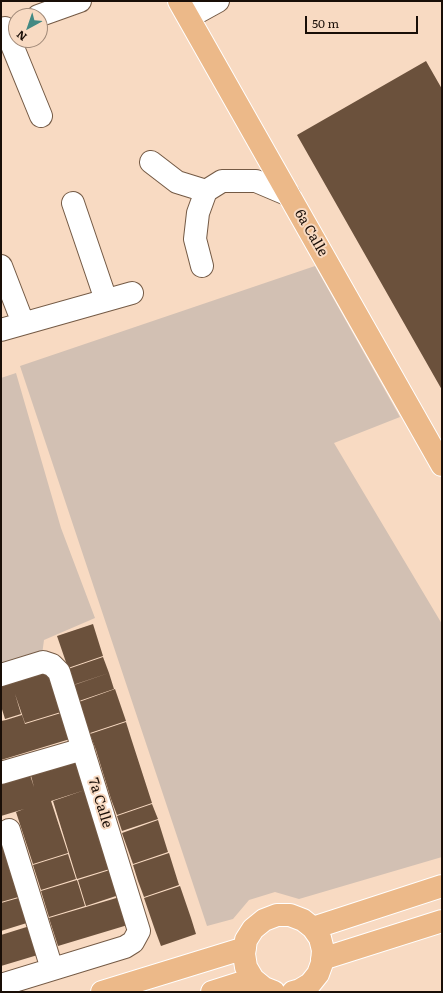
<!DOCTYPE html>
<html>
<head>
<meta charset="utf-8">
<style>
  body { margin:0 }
  #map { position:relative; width:443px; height:993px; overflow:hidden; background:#f8dac2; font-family:Literata,serif }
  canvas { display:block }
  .frame { position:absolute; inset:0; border:2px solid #190e07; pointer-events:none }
  .north { position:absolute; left:8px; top:8px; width:40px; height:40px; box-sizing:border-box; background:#f8dac2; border:1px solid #9f8877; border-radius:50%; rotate:220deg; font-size:11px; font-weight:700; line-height:16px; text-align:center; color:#190e07 }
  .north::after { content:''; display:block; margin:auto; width:14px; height:18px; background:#438983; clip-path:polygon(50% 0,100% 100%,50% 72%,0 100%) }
  .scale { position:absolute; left:305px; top:16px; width:113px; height:18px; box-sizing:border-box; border:2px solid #190e07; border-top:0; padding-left:5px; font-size:12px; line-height:14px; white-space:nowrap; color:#190e07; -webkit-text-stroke:3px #f8dac2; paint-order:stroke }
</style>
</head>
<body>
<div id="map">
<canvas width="443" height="993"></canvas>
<div class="frame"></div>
<div class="north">N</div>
<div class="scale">50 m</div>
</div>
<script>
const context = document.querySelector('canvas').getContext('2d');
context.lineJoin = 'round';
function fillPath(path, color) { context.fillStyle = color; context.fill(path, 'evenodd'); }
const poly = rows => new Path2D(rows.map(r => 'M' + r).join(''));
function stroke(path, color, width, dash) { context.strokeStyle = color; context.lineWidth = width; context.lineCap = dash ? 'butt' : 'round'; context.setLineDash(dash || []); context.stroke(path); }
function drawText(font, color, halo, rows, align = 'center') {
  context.font = font + ' Literata,serif'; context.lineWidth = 4; context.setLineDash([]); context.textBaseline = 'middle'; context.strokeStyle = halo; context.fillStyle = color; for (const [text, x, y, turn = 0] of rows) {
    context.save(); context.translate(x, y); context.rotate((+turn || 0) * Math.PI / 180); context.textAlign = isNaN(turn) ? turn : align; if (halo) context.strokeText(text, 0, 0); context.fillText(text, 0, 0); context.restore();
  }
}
fillPath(poly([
  [315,266,400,417,334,443,442,624,442,857,299,899,275,892,249,900,233,919,207,926,20,366],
  [16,373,61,528,95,618,44,640,42,655,1,667,1,378]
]), '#d2c0b3');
fillPath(poly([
  [426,61,442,89,442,390,297,135],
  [93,624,103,656,68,668,57,636],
  [103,657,109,673,73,685,68,669],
  [47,669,61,712,25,723,15,694,21,714,5,719,1,706,1,681],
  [109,673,114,689,79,701,74,685],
  [115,689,126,721,90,733,79,702],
  [61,713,70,739,1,760,1,721,6,720,10,733,6,720,22,715,25,724],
  [126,722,131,738,96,750,90,734],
  [131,738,152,803,117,815,111,799,136,791,111,799,96,750],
  [81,752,105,842,87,847,105,842,113,868,77,879,53,801,85,790,51,801,68,853,33,864,16,812,24,809,1,816,1,774,28,769,34,787,29,768],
  [152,804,158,819,122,831,117,816],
  [158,820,168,852,133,864,122,833],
  [1,832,22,896,1,902],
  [169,853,174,869,138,881,133,865],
  [68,854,76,879,41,890,33,865],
  [113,869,122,894,86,906,78,880],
  [174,869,179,885,144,897,138,881],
  [77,880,85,906,49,917,41,891],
  [180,886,191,918,155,930,144,898],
  [123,896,131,924,58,946,49,918],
  [22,897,30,922,1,931,1,903],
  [191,918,196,934,161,946,155,930],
  [33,925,41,954,1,966,1,935]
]), '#6b513c');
const minor = poly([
  [38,16,80,1],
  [189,17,218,1],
  [5,28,41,116],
  [151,162,177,182,206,191],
  [73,203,106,300],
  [1,266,23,323],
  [202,266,195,239,198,213,206,191,222,181,256,181,289,195],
  [1,330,132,293],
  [1,675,43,662,52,665,59,672,139,931,133,942,125,947,1,985],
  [1,773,83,749],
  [9,830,52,969]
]);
const major = poly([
  [179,1,442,465],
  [313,928,442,886],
  [322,959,442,921],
  [102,992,245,948],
  [212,992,253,979],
  [274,992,264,988,253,979,246,967,244,954,246,940,253,929,264,920,277,915,290,915,303,920,313,928,320,938,323,950,322,963,318,974,310,984,300,990,293,992]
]);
stroke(minor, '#745a45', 24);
stroke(major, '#fff', 24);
stroke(minor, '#fff', 22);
stroke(major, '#ecb989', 22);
drawText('14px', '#190e07', '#f8dac2', [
  ["6a Calle",311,233,60],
  ["7a Calle",100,803,73]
]);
</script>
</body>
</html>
